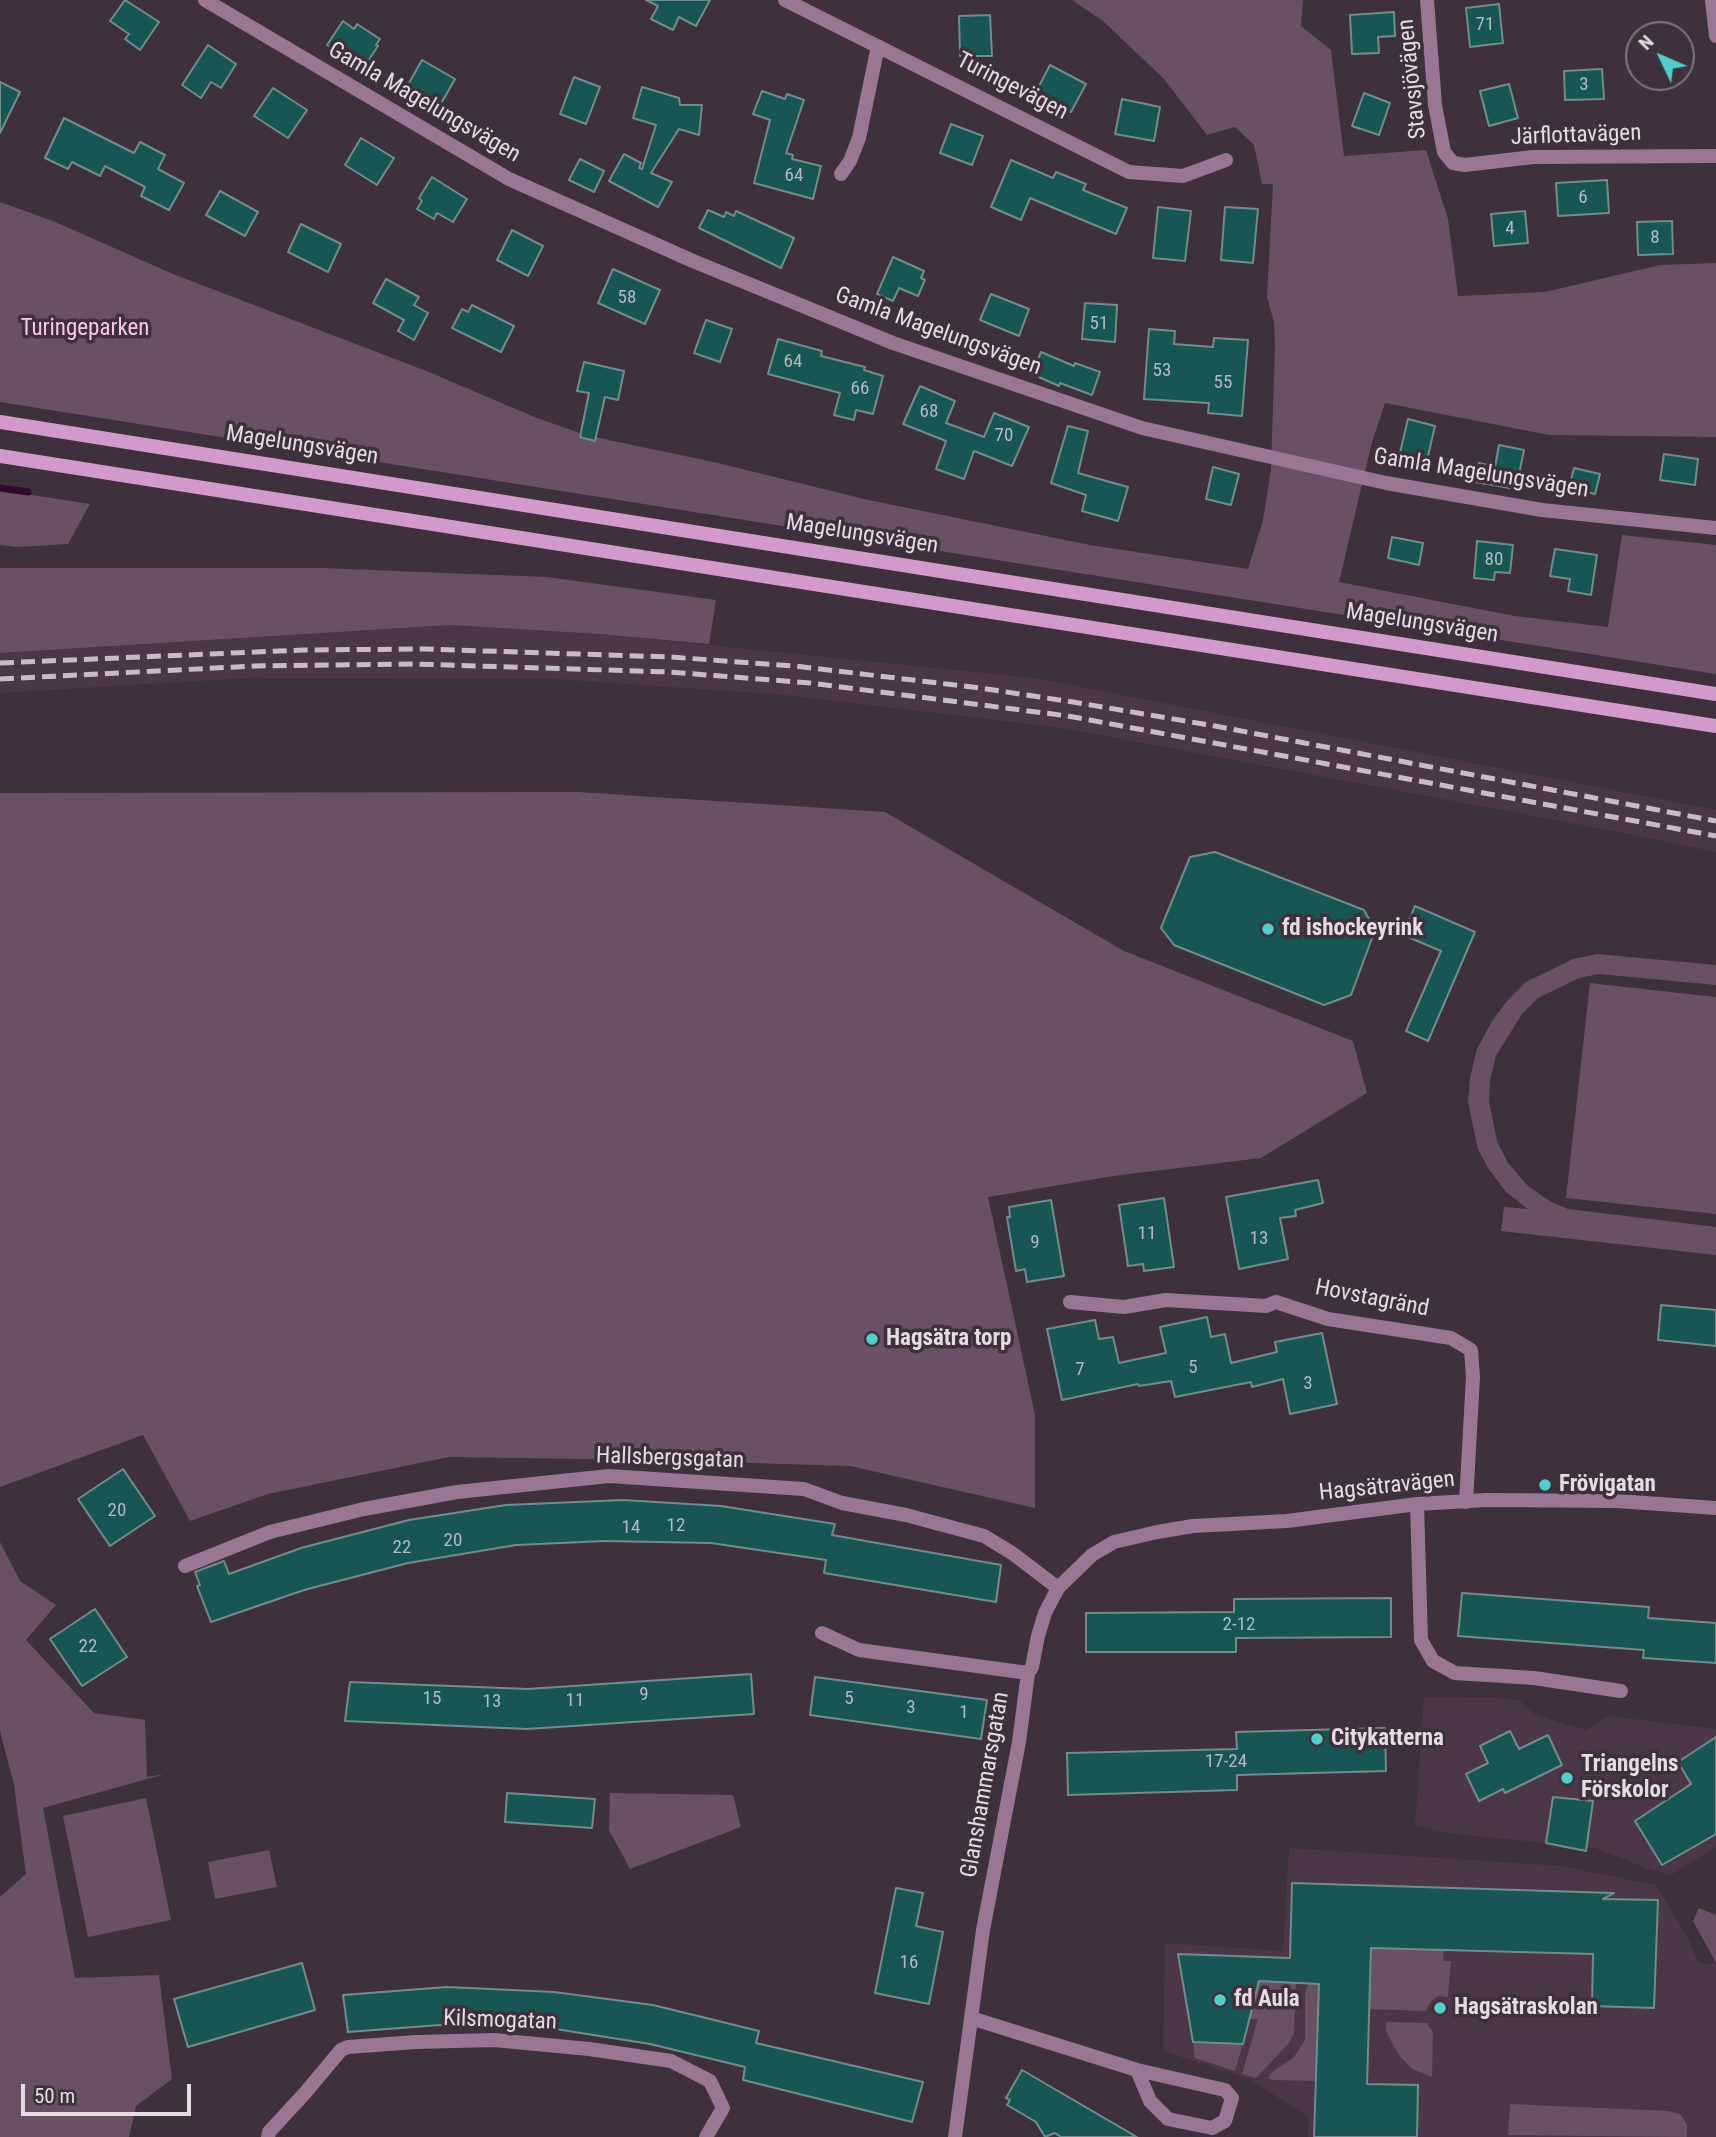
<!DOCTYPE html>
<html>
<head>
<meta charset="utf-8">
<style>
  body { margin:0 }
  #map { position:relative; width:1716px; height:2137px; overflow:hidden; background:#3e303c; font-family:"Roboto Condensed",sans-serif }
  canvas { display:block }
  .north { position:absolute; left:1625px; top:21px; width:70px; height:70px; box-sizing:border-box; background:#3e303c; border:2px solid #81747f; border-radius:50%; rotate:314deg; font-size:19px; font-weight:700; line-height:28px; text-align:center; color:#e5dbe3 }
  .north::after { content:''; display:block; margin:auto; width:24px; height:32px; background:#53cdc9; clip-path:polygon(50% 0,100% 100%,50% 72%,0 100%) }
  .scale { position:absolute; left:21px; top:2084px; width:170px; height:32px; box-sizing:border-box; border:4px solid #e5dbe3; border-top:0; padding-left:9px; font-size:21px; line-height:24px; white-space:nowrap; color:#e5dbe3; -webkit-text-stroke:5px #3e303c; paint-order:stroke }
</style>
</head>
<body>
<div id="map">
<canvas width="1716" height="2137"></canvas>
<div class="north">N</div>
<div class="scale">50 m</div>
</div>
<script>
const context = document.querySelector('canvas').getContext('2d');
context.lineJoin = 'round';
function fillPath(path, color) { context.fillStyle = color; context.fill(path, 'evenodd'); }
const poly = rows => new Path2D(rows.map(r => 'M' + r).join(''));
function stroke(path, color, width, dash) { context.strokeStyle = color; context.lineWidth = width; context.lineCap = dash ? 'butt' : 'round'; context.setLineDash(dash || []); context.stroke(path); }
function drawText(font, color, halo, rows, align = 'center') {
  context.font = font + ' "Roboto Condensed",sans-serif'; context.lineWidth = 7; context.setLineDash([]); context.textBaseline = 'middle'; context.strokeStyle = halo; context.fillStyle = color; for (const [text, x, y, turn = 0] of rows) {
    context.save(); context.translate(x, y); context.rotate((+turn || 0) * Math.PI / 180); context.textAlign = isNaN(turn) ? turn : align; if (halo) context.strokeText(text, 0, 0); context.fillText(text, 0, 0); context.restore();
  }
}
fillPath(poly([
  [451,625,599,634,1034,678,1716,810,1716,852,1619,832,1063,728,785,695,556,679,248,678,0,693,0,653],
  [1424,1697,1501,1698,1520,1701,1535,1715,1586,1730,1608,1716,1716,1729,1716,1847,1671,1875,1651,1870,1595,1848,1446,1833,1415,1825],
  [1289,1848,1561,1866,1656,1885,1689,1940,1698,1963,1716,1964,1716,2137,1308,2137,1309,2117,1249,2079,1163,2051,1165,1943,1283,1951]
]), '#4b3749');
fillPath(poly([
  [1072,0,1303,0,1301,26,1331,50,1344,156,1426,150,1448,219,1458,296,1545,292,1660,265,1716,263,1716,437,1549,435,1385,403,1372,442,1339,582,1515,616,1608,627,1622,535,1716,545,1716,674,0,402,0,202,53,221,173,274,429,372,532,416,585,435,718,463,864,499,1090,545,1248,569,1263,520,1271,469,1275,345,1274,322,1267,297,1273,184,1262,184,1254,145,1235,127,1207,135,1164,79,1103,21],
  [0,490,90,504,68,544,17,547,0,545],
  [0,568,322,568,547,577,716,600,709,644,599,634,451,625,0,653],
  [578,792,885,812,1124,951,1353,1041,1367,1093,1261,1158,1113,1176,988,1197,1035,1415,1035,1508,850,1466,651,1460,449,1457,268,1494,190,1521,143,1435,0,1487,0,793],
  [1597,954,1716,965,1716,985,1599,974,1579,978,1538,998,1522,1014,1496,1056,1490,1081,1489,1101,1497,1141,1508,1163,1528,1186,1551,1202,1568,1209,1716,1227,1716,1255,1501,1231,1504,1207,1528,1209,1506,1192,1488,1168,1478,1149,1468,1102,1470,1078,1477,1049,1492,1021,1507,1001,1526,982,1573,959],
  [1590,983,1716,997,1716,1214,1566,1198],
  [0,1542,20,1581,56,1605,26,1640,94,1713,145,1720,147,1777,165,1774,43,1808,75,1978,159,1975,172,2079,136,2106,129,2137,0,2137,0,1897,26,1874,14,1785,0,1731],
  [610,1793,733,1795,741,1827,630,1869,609,1830],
  [146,1798,171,1920,88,1937,63,1816],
  [269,1850,277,1887,215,1899,208,1862],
  [1699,1908,1716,1915,1716,1963,1693,1921],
  [1371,1948,1444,1950,1443,1961,1451,1961,1448,1997,1438,1996,1430,2002,1426,2011,1369,2009],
  [1259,1981,1296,1983,1294,2033,1289,2043,1256,2078,1242,2074,1258,2019,1250,2019],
  [1308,1984,1319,1985,1316,2081,1273,2080,1268,2078,1271,2073,1294,2057,1305,2040,1305,1995],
  [1386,2022,1427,2023,1433,2033,1432,2077,1412,2069,1398,2054,1386,2031],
  [1193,2042,1243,2044,1235,2071,1195,2058],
  [1510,2104,1668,2111,1680,2114,1687,2125,1687,2137,1508,2135]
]), '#695066');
stroke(poly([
  [0,488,28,492]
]), '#2f0a2c', 7);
const building = poly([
  [125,0,159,22,140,50,125,39,129,34,110,21,125,0],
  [646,0,710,0,696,26,679,17,673,30,651,19,658,6,646,0],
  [1499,4,1503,43,1470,47,1466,8,1499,4],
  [1394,12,1395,36,1378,37,1379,53,1352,54,1350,15,1394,12],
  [990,15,992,56,960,56,959,16,990,15],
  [343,21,354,29,357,24,380,39,376,45,378,46,363,69,327,45,343,21],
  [208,45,236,64,221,88,211,82,201,98,182,85,208,45],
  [422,60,455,79,438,109,405,90,422,60],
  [1050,65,1086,84,1071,112,1035,94,1050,65],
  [1602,69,1604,99,1565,100,1564,71,1602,69],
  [574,77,600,87,586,124,560,114,574,77],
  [0,82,20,92,0,133,0,82],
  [1509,84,1518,118,1489,126,1480,91,1509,84],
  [642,87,679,98,680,105,702,105,699,135,679,129,651,173,672,182,658,207,609,181,624,154,641,163,639,168,642,169,656,125,633,118,642,87],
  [273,88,307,110,288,138,254,116,273,88],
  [762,91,785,99,787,94,804,100,786,153,793,155,792,159,821,166,813,199,754,183,770,120,753,114,762,91],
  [1364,93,1390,103,1379,135,1352,126,1364,93],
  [1122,99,1160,107,1154,141,1115,134,1122,99],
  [64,118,134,153,140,142,165,155,158,169,184,183,169,210,141,196,145,187,105,166,100,176,72,162,68,169,45,158,64,118],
  [951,124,983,136,972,165,940,153,951,124],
  [361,138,394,158,377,185,345,165,361,138],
  [580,159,604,171,594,192,569,180,580,159],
  [1011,160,1053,178,1056,172,1086,184,1083,190,1127,208,1116,234,1030,198,1021,220,991,207,1011,160],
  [432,177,467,199,453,222,437,213,434,219,417,209,422,201,419,198,432,177],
  [1607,180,1609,213,1558,216,1556,183,1607,180],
  [220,191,258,212,245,236,206,215,220,191],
  [1158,207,1191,211,1185,261,1153,258,1158,207],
  [1225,207,1258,209,1253,263,1221,260,1225,207],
  [708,210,724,217,726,212,734,216,736,211,794,238,781,268,699,228,708,210],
  [1525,211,1528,243,1494,246,1491,214,1525,211],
  [1672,221,1673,254,1638,255,1637,222,1672,221],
  [301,224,341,244,328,272,288,252,301,224],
  [512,230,543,246,528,276,497,260,512,230],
  [893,257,924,271,921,278,925,280,918,296,899,288,893,301,877,294,893,257],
  [613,269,660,290,645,324,598,303,613,269],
  [386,279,419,297,414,305,428,313,414,340,398,331,404,320,373,303,386,279],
  [991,294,1029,309,1019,336,980,320,991,294],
  [1085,303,1117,305,1115,342,1082,339,1085,303],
  [472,305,514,326,501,352,452,328,462,309,468,312,472,305],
  [706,320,732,329,720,362,694,353,706,320],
  [1149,329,1175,331,1174,344,1213,347,1214,338,1248,340,1242,416,1208,413,1209,403,1144,399,1149,329],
  [778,339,822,351,821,356,865,367,864,370,883,376,873,414,856,410,854,420,834,415,840,393,768,374,778,339],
  [1041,352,1074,366,1075,363,1100,372,1092,395,1060,383,1059,386,1032,374,1041,352],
  [584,362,624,371,618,400,605,397,595,441,580,437,589,393,577,391,584,362],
  [920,386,955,401,946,423,984,437,994,413,1029,427,1012,466,974,451,964,479,936,469,946,441,903,424,920,386],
  [1408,419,1435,426,1424,473,1407,469,1408,464,1398,461,1408,419],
  [1068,426,1088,431,1078,473,1128,487,1118,521,1082,511,1086,495,1051,483,1068,426],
  [1499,445,1524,450,1516,489,1475,482,1479,463,1495,467,1499,445],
  [1664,454,1698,459,1695,485,1660,480,1664,454],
  [1213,467,1239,474,1231,505,1206,499,1213,467],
  [1574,468,1600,474,1595,494,1569,488,1574,468],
  [1392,537,1423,543,1419,565,1388,558,1392,537],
  [1477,541,1513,545,1510,573,1495,572,1494,580,1474,578,1477,541],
  [1555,549,1597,555,1591,595,1568,591,1570,579,1550,576,1555,549],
  [1215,852,1364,910,1375,930,1351,995,1324,1005,1174,945,1161,928,1190,857,1215,852],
  [1415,906,1475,932,1428,1041,1406,1031,1441,951,1403,935,1415,906],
  [1318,1180,1323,1203,1295,1210,1296,1216,1280,1218,1288,1259,1239,1269,1226,1197,1318,1180],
  [1164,1198,1174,1267,1144,1271,1143,1264,1128,1266,1119,1205,1164,1198],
  [1051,1200,1064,1276,1027,1282,1025,1269,1016,1271,1007,1217,1010,1217,1009,1207,1051,1200],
  [1661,1305,1716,1310,1716,1346,1658,1340,1661,1305],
  [1207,1317,1211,1337,1225,1334,1231,1363,1277,1352,1275,1342,1322,1333,1337,1404,1290,1414,1283,1379,1252,1387,1251,1382,1175,1397,1171,1381,1139,1386,1138,1384,1062,1400,1047,1329,1095,1320,1099,1339,1113,1337,1119,1363,1166,1353,1160,1327,1207,1317],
  [123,1469,155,1516,110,1546,78,1499,123,1469],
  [623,1500,721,1506,835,1524,832,1535,1001,1565,996,1602,824,1573,826,1560,711,1543,605,1541,516,1545,408,1563,304,1590,211,1622,197,1586,200,1585,195,1572,224,1561,229,1574,301,1548,409,1520,506,1505,623,1500],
  [1462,1593,1649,1607,1648,1618,1716,1623,1716,1663,1643,1658,1644,1650,1458,1636,1462,1593],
  [1391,1598,1391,1637,1236,1638,1236,1652,1086,1652,1086,1613,1234,1612,1234,1599,1391,1598],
  [95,1609,127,1657,82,1686,50,1639,95,1609],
  [751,1674,754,1714,527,1729,345,1721,350,1682,528,1689,751,1674],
  [815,1677,987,1700,981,1739,810,1715,815,1677],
  [1385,1728,1386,1771,1237,1775,1237,1790,1068,1795,1067,1753,1237,1749,1236,1732,1385,1728],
  [1510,1731,1519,1749,1548,1735,1562,1765,1505,1793,1503,1789,1479,1801,1466,1774,1488,1763,1480,1746,1510,1731],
  [1716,1737,1716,1834,1662,1865,1635,1821,1691,1784,1678,1762,1716,1737],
  [507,1793,595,1799,592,1828,505,1822,507,1793],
  [1553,1797,1593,1801,1586,1851,1546,1843,1553,1797],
  [1292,1883,1614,1893,1603,1899,1658,1900,1654,2008,1592,2006,1593,1954,1371,1948,1367,2084,1418,2085,1417,2137,1314,2137,1319,1984,1259,1981,1243,2044,1193,2042,1178,1954,1290,1958,1292,1883],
  [896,1888,923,1893,916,1926,943,1932,929,2004,875,1993,896,1888],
  [302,1963,315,2010,188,2047,174,1999,302,1963],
  [447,1987,554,1992,653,2005,759,2031,756,2043,923,2082,912,2122,743,2080,745,2067,650,2044,543,2027,440,2025,348,2032,343,1995,447,1987],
  [1022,2070,1137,2137,1061,2137,1055,2133,1045,2137,1036,2122,1007,2105,1010,2100,1006,2098,1022,2070]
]);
fillPath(building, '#175654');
stroke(building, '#728c8b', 2);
stroke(poly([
  [205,0,509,179,693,261,893,343,1142,428,1386,483,1542,510,1716,528],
  [785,0,1129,172,1183,176,1226,160],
  [1427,0,1435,105,1444,152,1453,163,1465,165,1533,157,1716,156],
  [1712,0,1716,36],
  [841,174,850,161,859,138,878,46],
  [1070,1302,1124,1307,1166,1300,1266,1306,1276,1302,1328,1319,1451,1338,1471,1350,1473,1377,1466,1502],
  [1417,1504,1421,1640,1433,1661,1455,1673,1534,1678,1621,1691],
  [185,1566,270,1532,364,1509,457,1492,609,1476,804,1489,842,1503,906,1515,984,1536,1012,1553,1058,1588],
  [822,1633,859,1650,1028,1673],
  [971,2018,1137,2070,1225,2090,1232,2098,1225,2121,1212,2128,1168,2119,1150,2101,1137,2070],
  [268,2137,269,2132,305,2093,341,2050,348,2047,416,2042,494,2040,589,2049,671,2061,710,2081,723,2108,706,2137],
  [955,2137,983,1930,1019,1742,1028,1673,1032,1667,1038,1636,1045,1613,1058,1588,1092,1555,1114,1542,1157,1532,1193,1526,1287,1521,1417,1504,1486,1500,1617,1501,1716,1508]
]), '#997694', 14);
stroke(poly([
  [0,422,1716,694],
  [0,456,1716,726]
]), '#d299ca', 14);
stroke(poly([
  [0,663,303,650,424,649,670,657,795,666,980,688,1073,702,1215,726,1716,821],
  [0,679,255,666,415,664,669,672,810,683,1068,716,1716,836]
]), '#c8bdc6', 5, [14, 7]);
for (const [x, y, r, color] of [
  [1268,929,7,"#53cdc9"],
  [872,1339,7,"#53cdc9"],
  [1545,1485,7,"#53cdc9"],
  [1317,1739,7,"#53cdc9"],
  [1567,1778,7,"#53cdc9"],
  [1220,2000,7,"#53cdc9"],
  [1440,2008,7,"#53cdc9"]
]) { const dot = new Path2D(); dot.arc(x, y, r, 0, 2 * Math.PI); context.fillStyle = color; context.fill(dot); stroke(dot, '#3e303c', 2.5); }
drawText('19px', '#b2babf', null, [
  ["71",1485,25],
  ["3",1584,85],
  ["64",794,176],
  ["6",1583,198],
  ["4",1510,229],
  ["8",1655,238],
  ["58",627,298],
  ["51",1099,324],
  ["64",793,362],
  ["53",1162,371],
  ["55",1223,383],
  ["66",860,389],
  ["68",929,412],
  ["70",1004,436],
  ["80",1494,560],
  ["11",1147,1234],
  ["13",1259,1239],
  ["9",1035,1243],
  ["5",1193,1368],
  ["7",1080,1370],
  ["3",1308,1384],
  ["20",117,1511],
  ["12",676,1526],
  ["14",631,1528],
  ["20",453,1541],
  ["22",402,1548],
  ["2-12",1239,1625],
  ["22",88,1647],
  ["9",644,1695],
  ["15",432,1699],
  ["5",849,1699],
  ["11",575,1701],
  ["13",492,1702],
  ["3",911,1708],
  ["1",964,1713],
  ["17-24",1226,1762],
  ["16",909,1963]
]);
drawText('23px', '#e5dbe3', '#3e303c', [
  ["Stavsjövägen",1413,79,-96],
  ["Turingevägen",1012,87,27],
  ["Gamla Magelungsvägen",424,103,30],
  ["Järflottavägen",1576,136,-2],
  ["Gamla Magelungsvägen",938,332,20],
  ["Magelungsvägen",302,446,9],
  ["Gamla Magelungsvägen",1481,474,9],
  ["Magelungsvägen",862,535,9],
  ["Magelungsvägen",1422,624,9],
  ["Hovstagränd",1372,1299,11],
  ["Hallsbergsgatan",670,1459,2],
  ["Hagsätravägen",1387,1487,-6],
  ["Glanshammarsgatan",986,1785,-80],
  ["Kilsmogatan",500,2021,2]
]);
drawText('23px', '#fac4f2', '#3e303c', [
  ["Turingeparken",85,329]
]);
drawText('bold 23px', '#e5dbe3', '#3e303c', [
  ["fd ishockeyrink",1282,929],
  ["Hagsätra torp",886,1339],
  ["Frövigatan",1559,1485],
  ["Citykatterna",1331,1739],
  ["Triangelns",1581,1765],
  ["Förskolor",1581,1791],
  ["fd Aula",1234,2000],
  ["Hagsätraskolan",1454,2008]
], 'left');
</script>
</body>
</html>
